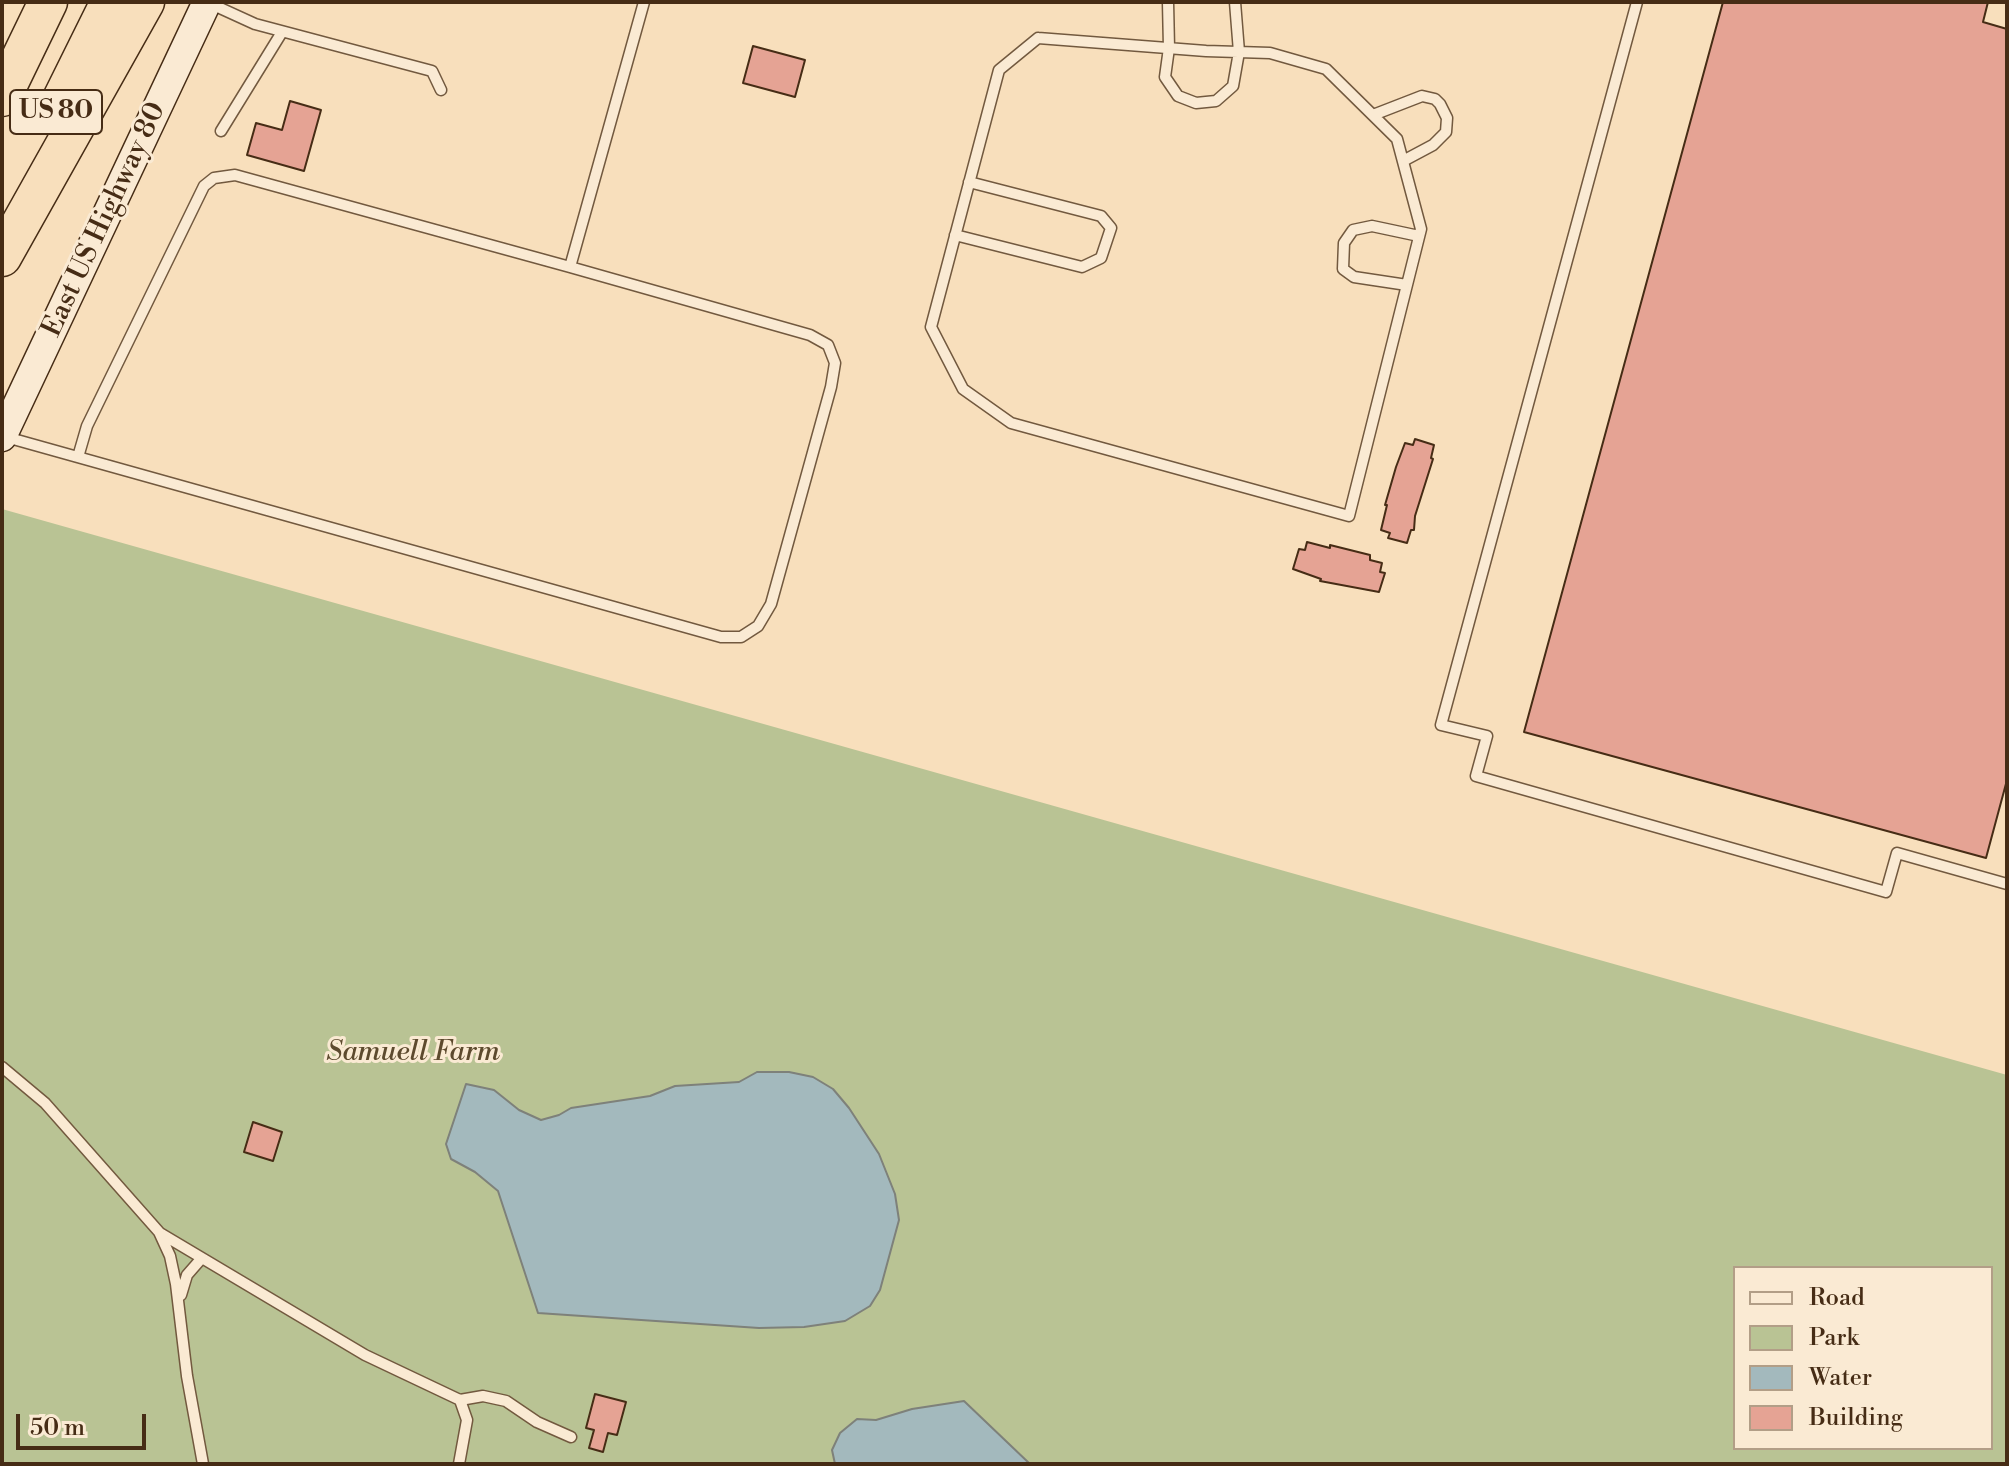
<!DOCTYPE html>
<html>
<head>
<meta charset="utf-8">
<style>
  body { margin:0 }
  #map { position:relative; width:2009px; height:1466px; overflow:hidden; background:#f8dfbc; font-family:"Libre Bodoni",serif }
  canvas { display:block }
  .frame { position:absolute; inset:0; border:4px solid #462c15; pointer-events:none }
  .legend { position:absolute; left:1733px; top:1266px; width:260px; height:184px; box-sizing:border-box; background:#faead3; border:2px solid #b29e87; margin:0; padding:10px 14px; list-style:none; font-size:24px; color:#462c15 }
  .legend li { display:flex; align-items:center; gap:16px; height:40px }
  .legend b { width:40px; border:2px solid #b29e87 }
  .scale { position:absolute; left:16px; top:1414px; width:130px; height:36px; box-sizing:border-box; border:4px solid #462c15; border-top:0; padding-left:10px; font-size:24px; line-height:28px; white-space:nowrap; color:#462c15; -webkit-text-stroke:6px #faead3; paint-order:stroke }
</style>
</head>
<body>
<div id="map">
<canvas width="2009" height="1466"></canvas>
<div class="frame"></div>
<ul class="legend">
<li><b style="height:10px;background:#faead3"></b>Road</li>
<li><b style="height:22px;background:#b9c394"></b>Park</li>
<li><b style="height:22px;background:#a3b9bd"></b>Water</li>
<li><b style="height:22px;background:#e5a394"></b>Building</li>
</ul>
<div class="scale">50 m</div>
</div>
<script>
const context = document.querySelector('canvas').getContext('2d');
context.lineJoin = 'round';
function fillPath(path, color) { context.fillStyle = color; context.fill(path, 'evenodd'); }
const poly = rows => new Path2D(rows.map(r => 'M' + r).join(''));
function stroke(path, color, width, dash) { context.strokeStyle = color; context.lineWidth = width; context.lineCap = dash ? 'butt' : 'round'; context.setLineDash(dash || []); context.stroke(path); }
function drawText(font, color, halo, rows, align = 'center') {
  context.font = font + ' "Libre Bodoni",serif'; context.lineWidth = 6; context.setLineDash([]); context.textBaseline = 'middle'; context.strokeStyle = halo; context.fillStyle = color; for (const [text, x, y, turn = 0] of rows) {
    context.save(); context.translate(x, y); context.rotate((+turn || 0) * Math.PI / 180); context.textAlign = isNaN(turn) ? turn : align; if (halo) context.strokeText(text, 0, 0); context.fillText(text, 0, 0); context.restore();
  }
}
fillPath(poly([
  [2,509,2007,1075,2007,1464,2,1464],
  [1735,1268,1991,1268,1991,1448,1735,1448]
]), '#b9c394');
const water = poly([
  [757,1072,789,1072,813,1077,833,1089,849,1108,879,1154,895,1194,899,1220,880,1290,870,1306,845,1321,804,1327,759,1328,538,1313,498,1191,475,1172,451,1159,446,1144,466,1084,494,1090,519,1110,541,1120,559,1115,571,1108,650,1096,675,1086,739,1082,757,1072],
  [964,1401,1030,1464,835,1464,832,1450,840,1433,857,1419,876,1420,912,1409,964,1401]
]);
fillPath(water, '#a3b9bd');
stroke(water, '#7e817a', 2);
const building = poly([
  [1723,2,1988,2,1983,22,2007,29,2007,780,1986,858,1524,732,1723,2],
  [753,46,805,60,795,97,743,83,753,46],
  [290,101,321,110,304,171,247,155,256,123,282,130,290,101],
  [1415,439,1434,445,1431,458,1433,459,1415,516,1414,530,1411,530,1407,543,1388,538,1390,533,1381,530,1387,505,1385,505,1396,467,1405,443,1413,445,1415,439],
  [1307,542,1330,548,1330,545,1370,555,1370,560,1382,563,1380,572,1385,573,1379,592,1320,581,1321,579,1293,569,1299,549,1305,550,1307,542],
  [253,1122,282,1132,273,1161,244,1152,253,1122],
  [595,1394,626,1402,617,1435,608,1433,603,1452,589,1448,594,1430,586,1428,595,1394]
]);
fillPath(building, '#e5a394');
stroke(building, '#462c15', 2);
const service = poly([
  [1168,2,1169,48,1165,77,1178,96,1196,103,1216,101,1233,86,1239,52,1235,2],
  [1637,2,1441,725,1487,736,1476,776,1886,892,1897,853,2007,884],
  [209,3,255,24,432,71,441,90],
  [1038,38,1206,51,1270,53,1326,69,1397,139,1421,229,1349,516,1011,423,963,389,931,327,999,70,1038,38],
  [1373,115,1422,96,1435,99,1440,104,1447,118,1446,132,1433,145,1403,161],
  [221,131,282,32],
  [955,235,1082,267,1101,258,1111,228,1101,216,969,182],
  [1407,285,1354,277,1343,269,1344,243,1353,230,1372,226,1419,236],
  [6,437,721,637,741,637,758,626,771,604,831,387,835,363,828,345,810,335,570,267,644,2],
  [78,457,87,426,204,186,214,178,235,175,570,267],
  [2,1067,45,1103,159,1232,170,1256,176,1284,187,1376,203,1464],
  [160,1233,365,1355,460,1400,467,1420,459,1464],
  [181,1295,187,1275,201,1259],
  [460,1400,483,1396,506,1401,537,1422,571,1437]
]);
const secondary = poly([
  [2,437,207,2]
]);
const motorway = poly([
  [2,97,48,2],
  [56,111,110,2],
  [2,257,145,2]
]);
stroke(service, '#72593f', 13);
stroke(secondary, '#462c15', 31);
stroke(motorway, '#462c15', 41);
stroke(service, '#faead3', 10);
stroke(secondary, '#faead3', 28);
stroke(motorway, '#f8dfbc', 38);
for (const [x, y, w] of [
  [56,112,92]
]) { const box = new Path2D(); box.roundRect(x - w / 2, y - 22, w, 44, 6); context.fillStyle = '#faead3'; context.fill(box); stroke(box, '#462c15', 2); }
drawText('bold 26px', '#462c15', null, [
  ["US 80",56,112]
]);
drawText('28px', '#462c15', '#faead3', [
  ["East US Highway 80",105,220,-65]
]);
drawText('italic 28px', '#5d4a2e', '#faead3', [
  ["Samuell Farm",413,1053]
]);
</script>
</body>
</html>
